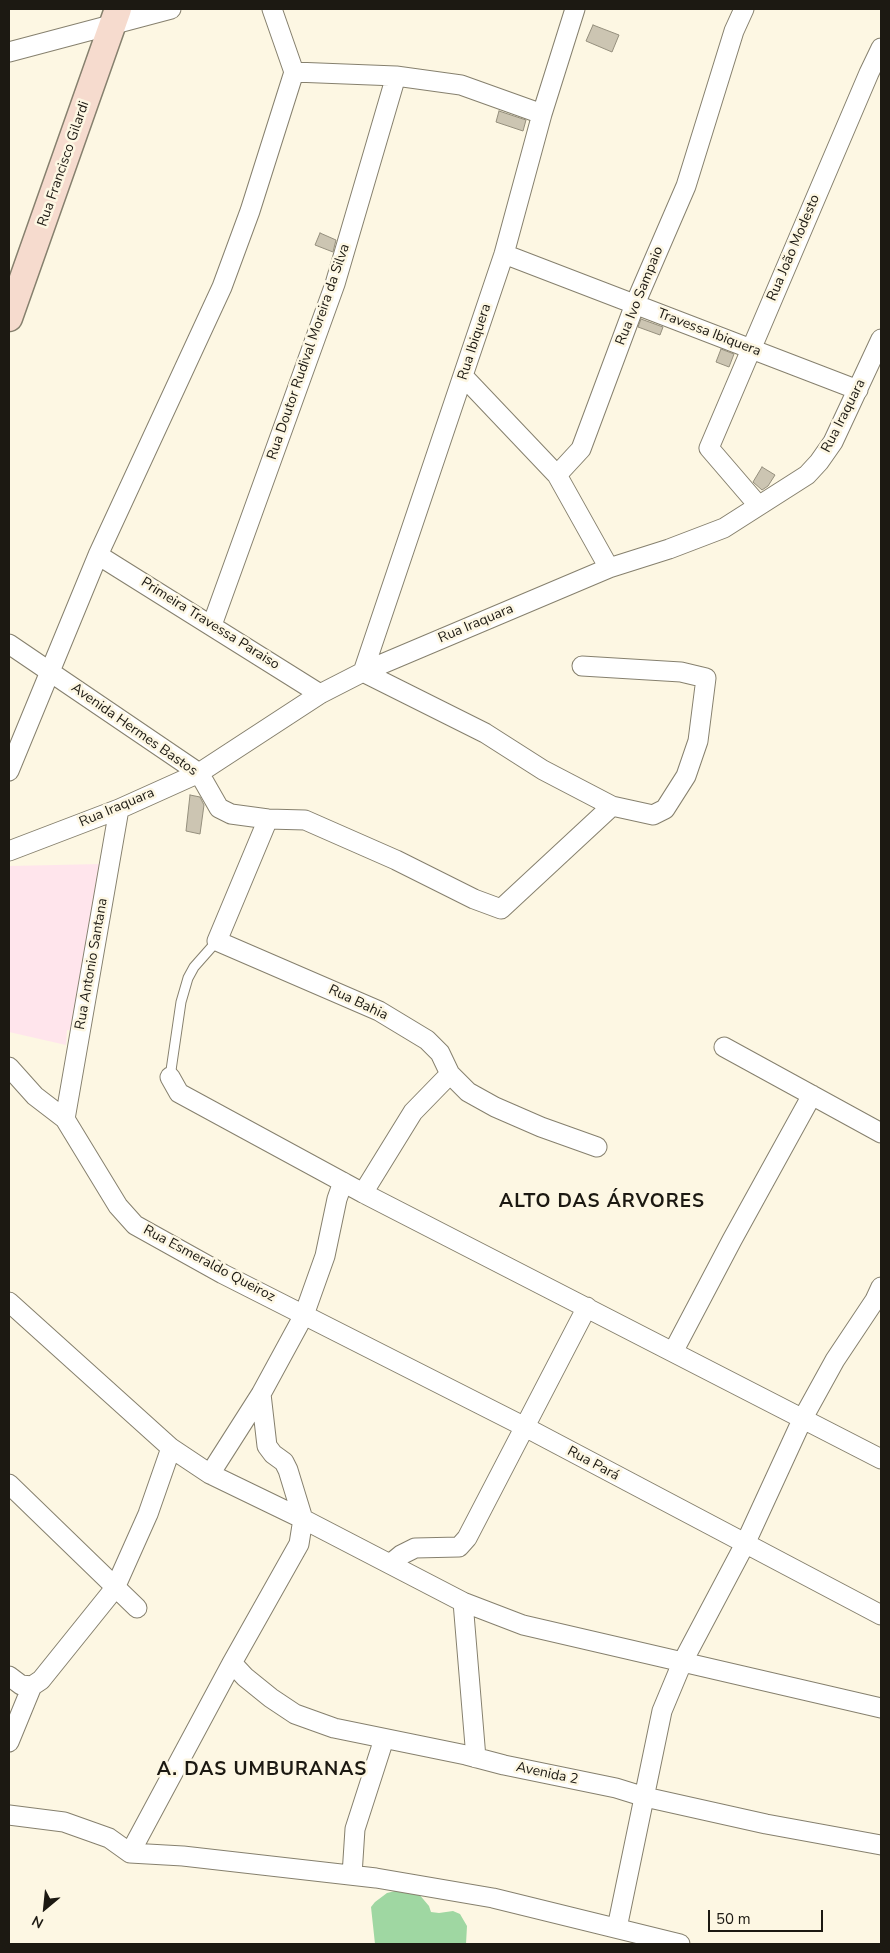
<!DOCTYPE html>
<html>
<head>
<meta charset="utf-8">
<style>
  body { margin:0 }
  #map { position:relative; width:890px; height:1953px; overflow:hidden; background:#fdf7e3; font-family:"Nunito Sans",sans-serif }
  canvas { display:block }
  .frame { position:absolute; inset:0; border:10px solid #1c1912; pointer-events:none }
  .north { position:absolute; left:20px; top:1883px; width:50px; height:50px; -webkit-text-stroke:4px #fdf7e3; paint-order:stroke; rotate:208deg; font-size:14px; font-weight:700; line-height:20px; text-align:center; color:#1c1912 }
  .north::after { content:''; display:block; margin:auto; width:18px; height:22px; background:#1c1912; clip-path:polygon(50% 0,100% 100%,50% 72%,0 100%) }
  .scale { position:absolute; left:708px; top:1910px; width:115px; height:22px; box-sizing:border-box; border:2px solid #1c1912; border-top:0; padding-left:6px; font-size:15px; line-height:18px; white-space:nowrap; color:#1c1912; -webkit-text-stroke:4px #fdf7e3; paint-order:stroke }
</style>
</head>
<body>
<div id="map">
<canvas width="890" height="1953"></canvas>
<div class="frame"></div>
<div class="north">N</div>
<div class="scale">50 m</div>
</div>
<script>
const context = document.querySelector('canvas').getContext('2d');
context.lineJoin = 'round';
function fillPath(path, color) { context.fillStyle = color; context.fill(path, 'evenodd'); }
const poly = rows => new Path2D(rows.map(r => 'M' + r).join(''));
function stroke(path, color, width, dash) { context.strokeStyle = color; context.lineWidth = width; context.lineCap = dash ? 'butt' : 'round'; context.setLineDash(dash || []); context.stroke(path); }
function drawText(font, color, halo, rows, align = 'center') {
  context.font = font + ' "Nunito Sans",sans-serif'; context.lineWidth = 5; context.setLineDash([]); context.textBaseline = 'middle'; context.strokeStyle = halo; context.fillStyle = color; for (const [text, x, y, turn = 0] of rows) {
    context.save(); context.translate(x, y); context.rotate((+turn || 0) * Math.PI / 180); context.textAlign = isNaN(turn) ? turn : align; if (halo) context.strokeText(text, 0, 0); context.fillText(text, 0, 0); context.restore();
  }
}
fillPath(poly([
  [102,864,75,1031,67,1030,66,1045,9,1032,9,866]
]), '#ffe5ec');
fillPath(poly([
  [403,1889,418,1893,429,1906,431,1912,439,1913,453,1911,460,1914,467,1926,466,1944,375,1944,371,1907,375,1902,387,1893]
]), '#9fd7a2');
const building = poly([
  [593,25,619,35,612,52,586,41,593,25],
  [499,111,526,120,523,131,496,122,499,111],
  [320,233,336,240,333,252,315,245,320,233],
  [641,319,663,327,660,335,638,327,641,319],
  [721,349,734,354,729,367,716,362,721,349],
  [762,467,775,475,768,486,762,490,753,482,762,467],
  [190,795,200,797,204,805,200,834,186,831,190,795]
]);
fillPath(building, '#ccc5b2');
stroke(building, '#958f7d', 1);
const lane = poly([
  [170,1077,181,1002,188,978,194,967,217,941]
]);
const street = poly([
  [575,9,542,114,504,254,363,672,485,733,543,770,612,806,653,815,665,809,686,776,698,741,706,678,681,672,582,666],
  [9,52,171,9],
  [294,72,396,76,461,85,542,114],
  [504,254,858,390],
  [463,376,557,475,609,568],
  [557,475,581,449,635,304,686,186,734,31,744,9],
  [758,505,709,448,869,73,881,48],
  [98,555,320,694],
  [212,625,335,284,396,76],
  [9,644,199,773,219,808,231,814,268,819,305,820,396,860,474,899,501,909,612,806],
  [9,771,98,555,222,287,250,211,294,72,272,9],
  [268,819,217,941,379,1011,427,1040,440,1053,450,1074,468,1092,495,1107,541,1127,597,1147],
  [9,851,119,809,199,773,320,694,363,672,609,568,669,549,724,528,807,475,819,462,833,442,881,339],
  [724,1047,881,1133],
  [9,1067,35,1096,65,1119,118,1206,135,1225,223,1274,525,1427,881,1615],
  [170,1077,179,1093,363,1193,881,1459],
  [65,1119,119,809],
  [363,1193,413,1112,450,1074],
  [9,1302,171,1448,210,1474,303,1519,463,1602,523,1625,881,1708],
  [673,1352,732,1240,812,1095],
  [210,1474,261,1394,304,1315,325,1256,337,1199,343,1182],
  [9,1484,137,1608],
  [390,1564,401,1555,415,1548,459,1547,467,1538,587,1307],
  [463,1602,476,1758],
  [232,1663,245,1677,271,1698,295,1714,334,1728,466,1755,504,1765,616,1788,645,1797,766,1824,881,1845],
  [9,1676,21,1685,32,1686],
  [9,1742,32,1686,41,1680,115,1588,148,1514,171,1448],
  [9,1815,64,1822,109,1838,130,1853,183,1856,376,1878,493,1898,680,1944],
  [130,1853,232,1663,299,1544,303,1519,288,1470,284,1462,273,1454,267,1446,261,1394],
  [352,1875,355,1829,384,1739],
  [617,1928,662,1711,682,1663,745,1544,803,1418,835,1360,875,1300,881,1287]
]);
const secondary = poly([
  [9,318,118,9]
]);
stroke(lane, '#86806e', 11);
stroke(street, '#86806e', 21);
stroke(secondary, '#86806e', 29);
stroke(lane, '#fff', 9);
stroke(street, '#fff', 19);
stroke(secondary, '#f6dbce', 26);
drawText('14px', '#1c1912', '#fdf7e3', [
  ["Rua Francisco Gilardi",64,164,-71],
  ["Rua João Modesto",794,248,-67],
  ["Rua Ivo Sampaio",640,296,-68],
  ["Travessa Ibiquera",709,333,21],
  ["Rua Ibiquera",475,342,-72],
  ["Rua Doutor Rudival Moreira da Silva",309,352,-71],
  ["Rua Iraquara",844,416,-63],
  ["Primeira Travessa Paraiso",210,624,32],
  ["Rua Iraquara",476,624,-23],
  ["Avenida Hermes Bastos",134,730,35],
  ["Rua Iraquara",117,808,-23],
  ["Rua Antonio Santana",92,964,-80],
  ["Rua Bahia",358,1003,25],
  ["Rua Esmeraldo Queiroz",209,1264,28],
  ["Rua Pará",593,1464,28],
  ["Avenida 2",547,1774,12]
]);
context.letterSpacing = '1px';
drawText('bold 19px', '#1c1912', '#fdf7e3', [
  ["ALTO DAS ÁRVORES",602,1202],
  ["A. DAS UMBURANAS",262,1770]
]);
context.letterSpacing = '0px';
</script>
</body>
</html>
